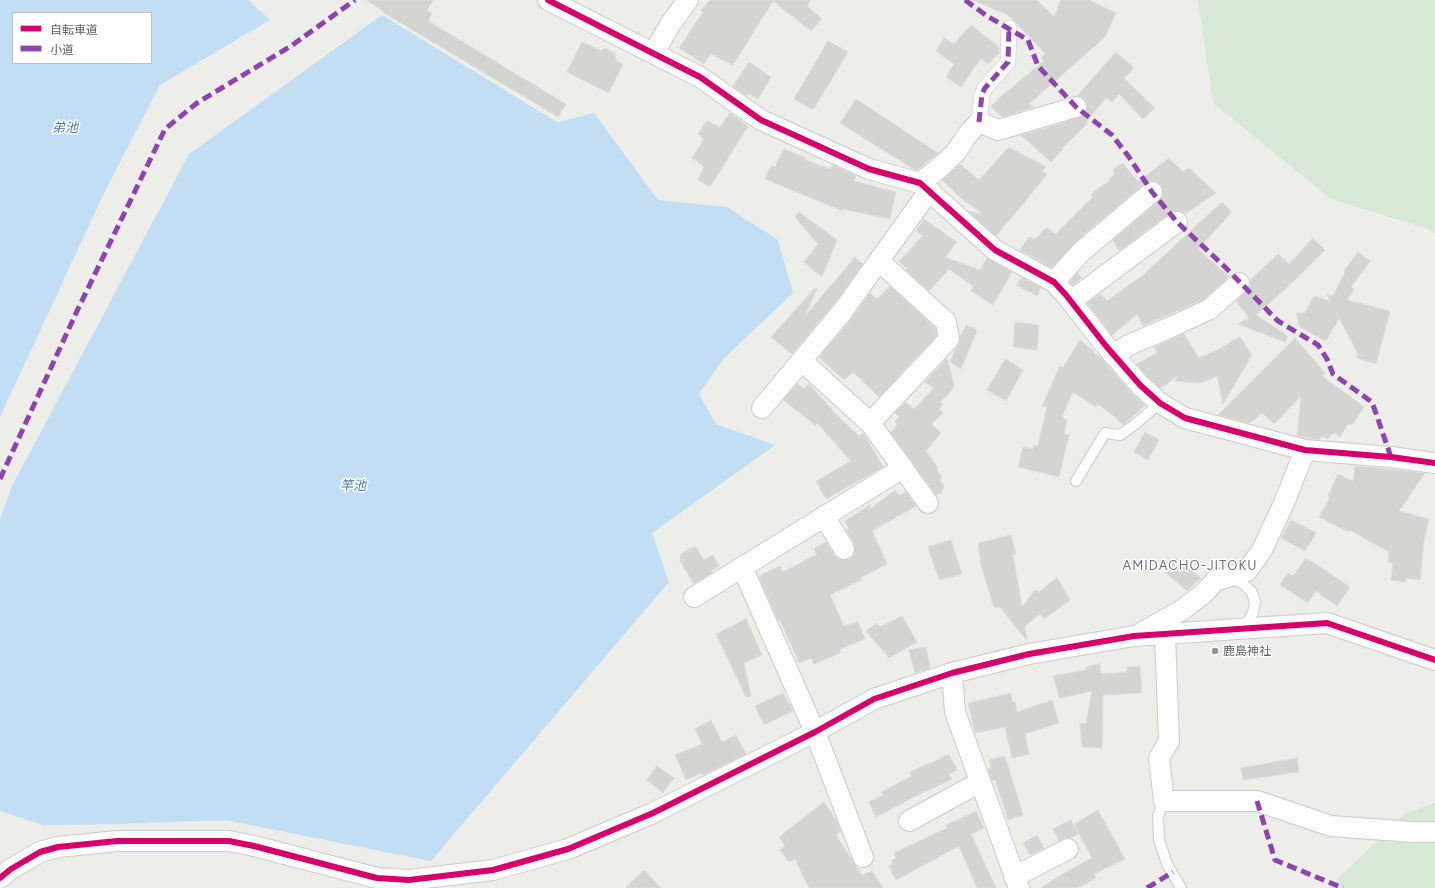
<!DOCTYPE html>
<html>
<head>
<meta charset="utf-8">
<style>
  body { margin:0 }
  #map { position:relative; width:1435px; height:888px; overflow:hidden; background:#edede9; font-family:Figtree,"Noto Sans JP",sans-serif }
  canvas { display:block }
  .legend { position:absolute; left:12px; top:12px; width:140px; height:52px; box-sizing:border-box; background:#fff; border:1px solid #bfc0c2; margin:0; padding:5px 7px; list-style:none; font-size:12px; color:#5f6266 }
  .legend li { display:flex; align-items:center; gap:8px; height:20px }
  .legend b { width:20px; border:1px solid #bfc0c2 }
</style>
</head>
<body>
<div id="map">
<canvas width="1435" height="888"></canvas>
<ul class="legend">
<li><b style="height:5px;background:#d6006c"></b>自転車道</li>
<li><b style="height:5px;background:#8e44ad"></b>小道</li>
</ul>
</div>
<script>
const context = document.querySelector('canvas').getContext('2d');
context.lineJoin = 'round';
function fillPath(path, color) { context.fillStyle = color; context.fill(path, 'evenodd'); }
const poly = rows => new Path2D(rows.map(r => 'M' + r).join(''));
function stroke(path, color, width, dash) { context.strokeStyle = color; context.lineWidth = width; context.lineCap = dash ? 'butt' : 'round'; context.setLineDash(dash || []); context.stroke(path); }
function drawText(font, color, halo, rows, align = 'center') {
  context.font = font + ' Figtree,"Noto Sans JP",sans-serif'; context.lineWidth = 3; context.setLineDash([]); context.textBaseline = 'middle'; context.strokeStyle = halo; context.fillStyle = color; for (const [text, x, y, turn = 0] of rows) {
    context.save(); context.translate(x, y); context.rotate((+turn || 0) * Math.PI / 180); context.textAlign = isNaN(turn) ? turn : align; if (halo) context.strokeText(text, 0, 0); context.fillText(text, 0, 0); context.restore();
  }
}
fillPath(poly([
  [1198,0,1435,0,1435,233,1425,228,1331,199,1213,103],
  [1435,803,1435,888,1328,888,1406,813]
]), '#d8e8d6');
fillPath(poly([
  [0,0,248,0,270,20,160,85,104,193,0,417],
  [13,13,151,13,151,63,13,63],
  [382,15,557,122,594,113,658,200,727,207,778,240,793,293,723,359,699,394,716,424,775,445,652,533,669,582,431,861,225,820,122,824,43,825,0,811,0,520,12,486,189,154]
]), '#c2def4');
const building = poly([
  [367,0,433,0,427,10,432,14,428,21,566,104,558,117,384,13,384,12,367,0],
  [710,0,810,0,807,6,822,19,811,31,773,1,733,65,711,54,704,64,679,48,703,12,701,10,710,0],
  [973,0,1037,0,1054,17,1061,0,1089,0,1116,13,1105,37,1029,104,1034,107,1002,117,991,107,999,98,1044,61,1041,58,1045,53,1008,15,973,0],
  [971,25,999,47,999,53,988,64,981,58,961,87,946,77,954,64,936,51,944,38,954,44,971,25],
  [828,41,848,52,813,110,794,99,828,41],
  [582,42,602,51,605,48,616,54,615,60,623,64,609,93,567,72,582,42],
  [1116,52,1134,68,1124,78,1155,108,1143,119,1119,94,1112,102,1106,98,1086,122,1088,123,1062,148,1063,149,1051,162,1021,135,1057,125,1084,115,1087,110,1087,103,1084,98,1077,96,1116,52],
  [749,62,771,77,758,99,749,94,747,96,733,86,749,62],
  [856,99,915,138,938,153,917,170,915,170,840,123,856,99],
  [730,113,748,126,710,187,698,180,704,167,692,158,704,139,698,134,707,121,720,127,730,113],
  [1009,147,1046,167,1042,171,1047,175,996,236,968,211,980,214,981,212,963,200,942,180,960,164,979,180,1009,147],
  [784,149,806,158,805,160,831,169,833,165,856,176,854,181,896,192,890,219,843,209,843,211,765,179,771,166,775,167,784,149],
  [1169,158,1183,172,1189,168,1216,193,1185,214,1181,211,1176,211,1170,213,1119,251,1113,240,1159,201,1163,196,1163,190,1161,185,1156,181,1150,181,1145,183,1084,234,1052,268,1020,250,1029,237,1035,239,1046,228,1056,234,1093,197,1091,194,1110,180,1109,179,1114,175,1114,169,1123,163,1138,182,1169,158],
  [1222,202,1232,212,1198,249,1229,277,1204,299,1143,326,1137,314,1112,335,1087,303,1100,294,1107,301,1143,275,1222,202],
  [799,212,837,240,822,277,804,262,818,244,795,217,799,212],
  [924,219,957,242,945,257,980,270,987,258,1012,272,993,305,971,291,973,286,949,269,929,291,906,270,907,269,899,261,923,236,916,231,924,219],
  [1313,238,1325,250,1293,282,1256,315,1288,336,1285,342,1238,324,1249,318,1236,301,1247,291,1250,286,1250,280,1278,254,1289,264,1313,238],
  [1358,252,1370,261,1351,287,1354,289,1347,300,1390,311,1376,364,1357,358,1358,354,1339,318,1326,341,1300,327,1296,313,1305,313,1314,296,1330,301,1327,294,1333,296,1345,272,1344,271,1358,252],
  [855,257,863,264,833,305,792,354,771,337,815,288,817,289,805,316,855,257],
  [1077,273,1082,278,1073,285,1070,282,1077,273],
  [1022,278,1041,288,1037,296,1016,285,1022,278],
  [890,286,935,328,937,335,879,397,853,372,844,380,819,357,851,319,870,293,877,299,890,286],
  [1015,322,1039,325,1037,350,1013,347,1015,322],
  [966,325,977,330,961,369,950,362,955,349,960,343,960,337,966,325],
  [1184,334,1199,358,1212,352,1212,353,1240,337,1252,355,1223,404,1217,376,1201,383,1175,381,1178,375,1166,385,1160,388,1148,377,1137,364,1157,353,1154,347,1184,334],
  [1295,338,1325,373,1322,376,1364,407,1353,424,1348,424,1340,437,1334,433,1327,439,1322,436,1319,440,1297,436,1301,396,1274,424,1262,413,1250,423,1218,415,1295,338],
  [1080,340,1094,351,1093,352,1101,358,1131,393,1145,405,1123,425,1115,417,1098,404,1096,407,1073,392,1062,416,1067,421,1064,434,1069,435,1059,477,1018,467,1023,447,1033,449,1034,445,1038,446,1047,407,1042,406,1060,366,1063,368,1080,340],
  [947,358,954,385,952,390,940,402,943,404,939,409,943,413,931,424,941,433,926,451,938,468,937,470,942,477,940,480,944,486,941,493,936,495,891,433,897,425,895,422,899,417,895,413,906,402,914,409,934,388,925,382,947,358],
  [1005,359,1023,370,1006,401,987,390,1005,359],
  [797,384,804,389,809,384,836,414,859,436,863,433,883,466,883,467,826,499,816,481,851,461,817,423,815,426,808,419,783,400,797,384],
  [1145,432,1159,440,1148,460,1134,452,1145,432],
  [1355,466,1425,473,1399,511,1429,519,1424,541,1420,580,1406,578,1405,582,1391,580,1393,563,1388,563,1389,552,1350,530,1349,532,1319,517,1330,498,1328,496,1338,474,1353,481,1355,466],
  [895,490,899,495,906,492,916,506,872,531,887,564,860,578,861,580,830,595,844,626,858,622,865,639,840,649,840,653,814,664,811,658,799,663,780,620,778,620,759,576,780,566,783,572,817,554,814,549,826,542,834,555,838,559,845,560,850,559,854,554,855,548,854,543,846,530,849,529,845,521,871,504,869,510,895,490],
  [1291,520,1316,533,1305,551,1281,538,1291,520],
  [1011,535,1016,554,1013,555,1022,607,1035,590,1039,592,1057,577,1070,600,1044,619,1040,614,1025,626,1027,641,1000,607,994,608,981,565,978,543,1011,535],
  [951,540,962,574,939,580,928,547,951,540],
  [695,546,704,560,713,555,719,566,711,571,712,573,694,584,680,561,681,554,695,546],
  [1177,558,1201,578,1187,591,1165,572,1177,558],
  [1305,559,1313,562,1350,587,1337,606,1316,591,1308,603,1280,585,1288,573,1293,576,1305,559],
  [902,616,917,642,889,658,866,631,877,623,880,627,902,616],
  [746,619,762,655,744,663,751,696,746,697,716,634,746,619],
  [926,647,930,668,915,673,909,650,926,647],
  [1100,664,1101,673,1104,674,1127,672,1127,667,1140,666,1142,693,1103,695,1102,748,1082,747,1080,724,1086,723,1092,691,1060,698,1053,676,1086,670,1086,667,1100,664],
  [783,693,793,711,764,725,755,706,783,693],
  [1011,693,1012,702,1015,702,1017,712,1052,700,1059,723,1025,734,1029,754,1012,758,1005,727,975,733,968,703,1011,693],
  [711,720,722,742,736,735,746,754,703,775,701,773,686,780,675,755,702,744,695,729,711,720],
  [949,754,957,770,949,774,952,779,914,797,876,817,869,802,883,795,881,792,912,776,910,772,929,763,929,764,949,754],
  [1005,756,1023,815,1008,820,995,780,992,781,988,769,991,768,989,760,1005,756],
  [1297,758,1299,772,1243,780,1241,768,1297,758],
  [657,766,674,778,663,793,647,780,657,766],
  [824,802,836,820,841,832,836,835,852,861,862,875,872,871,883,888,809,888,795,859,789,862,780,850,785,846,779,837,824,802],
  [1098,810,1125,859,1094,874,1096,878,1077,888,1041,888,1066,872,1092,858,1074,824,1098,810],
  [976,811,984,828,971,834,996,888,977,888,959,846,896,880,889,866,893,864,892,860,896,858,894,853,947,828,946,825,976,811],
  [1071,820,1078,834,1071,838,1063,839,1059,841,1053,829,1071,820],
  [1037,835,1044,848,1030,855,1023,843,1037,835],
  [644,870,661,888,625,888,644,870]
]);
fillPath(building, '#d4d4d2');
stroke(building, '#dcdcd8', 1);
const service = poly([
  [1076,481,1105,433,1120,435,1133,426,1160,403],
  [1229,579,1241,582,1252,592,1255,602,1253,613,1248,621,1240,627],
  [1164,801,1158,816,1159,840,1167,864,1181,888]
]);
const pedestrian = poly([
  [979,122,982,94,985,88,1008,62,1009,28]
]);
const minor = poly([
  [548,0,700,77,761,120,869,169,920,183,995,250,1054,282,1066,295,1106,346,1140,385,1160,403,1185,418,1305,450,1391,457,1435,463],
  [654,53,671,23,688,0],
  [920,183,938,169,956,152,968,134,979,122,998,130,1076,107],
  [1054,282,1081,252,1152,192],
  [1071,301,1177,222],
  [1113,355,1129,345,1171,327,1210,309,1239,283],
  [802,361,870,423,928,503],
  [762,408,842,312,929,191],
  [870,423,949,339,946,322,879,261],
  [824,516,844,549],
  [742,567,815,732,863,857],
  [694,597,903,468],
  [1141,633,1182,610,1204,593,1215,581,1247,571,1262,550,1284,503,1305,450],
  [1165,634,1169,741,1159,758,1164,801,1257,801,1331,826,1413,832,1435,832],
  [952,673,955,712,1019,888],
  [909,821,980,782],
  [1014,877,1068,849],
  [0,878,11,869,40,852,58,847,117,841,229,841,254,846,377,878,409,880,493,870,568,849,653,813,815,732,874,699,952,673,1029,654,1134,636,1327,623,1435,660]
]);
stroke(service, '#cbcbca', 12);
stroke(pedestrian, '#cbcbca', 16);
stroke(minor, '#cbcbca', 22);
stroke(service, '#fcfcfc', 10);
stroke(pedestrian, '#fcfcfc', 15);
stroke(minor, '#fcfcfc', 20);
stroke(poly([
  [965,0,987,16,1028,40,1038,66,1076,107,1112,135,1129,157,1152,192,1177,222,1224,266,1278,321,1318,345,1327,359,1333,374,1372,402,1391,457],
  [979,122,982,94,985,88,1008,62,1009,28],
  [0,479,77,311,165,129,197,103,291,46,355,0],
  [1257,801,1275,860,1343,888],
  [1147,888,1173,872]
]), '#8e44ad', 5, [10, 5]);
stroke(poly([
  [548,0,700,77,761,120,869,169,920,183,995,250,1054,282,1066,295,1106,346,1140,385,1160,403,1185,418,1305,450,1391,457,1435,463],
  [0,878,11,869,40,852,58,847,117,841,229,841,254,846,377,878,409,880,493,870,568,849,653,813,815,732,874,699,952,673,1029,654,1134,636,1327,623,1435,660]
]), '#d6006c', 6);
for (const [x, y, r, color] of [
  [1215,651,4,"#919394"]
]) { const dot = new Path2D(); dot.arc(x, y, r, 0, 2 * Math.PI); context.fillStyle = color; context.fill(dot); stroke(dot, '#fff', 1.5); }
drawText('12px', '#5f6266', '#fff', [
  ["鹿島神社",1223,651]
], 'left');
drawText('italic 13px', '#4c78aa', '#fff', [
  ["弟池",65,128],
  ["竿池",353,486]
]);
context.letterSpacing = '1px';
drawText('13px', '#707478', '#fff', [
  ["AMIDACHO-JITOKU",1190,566]
]);
context.letterSpacing = '0px';
</script>
</body>
</html>
